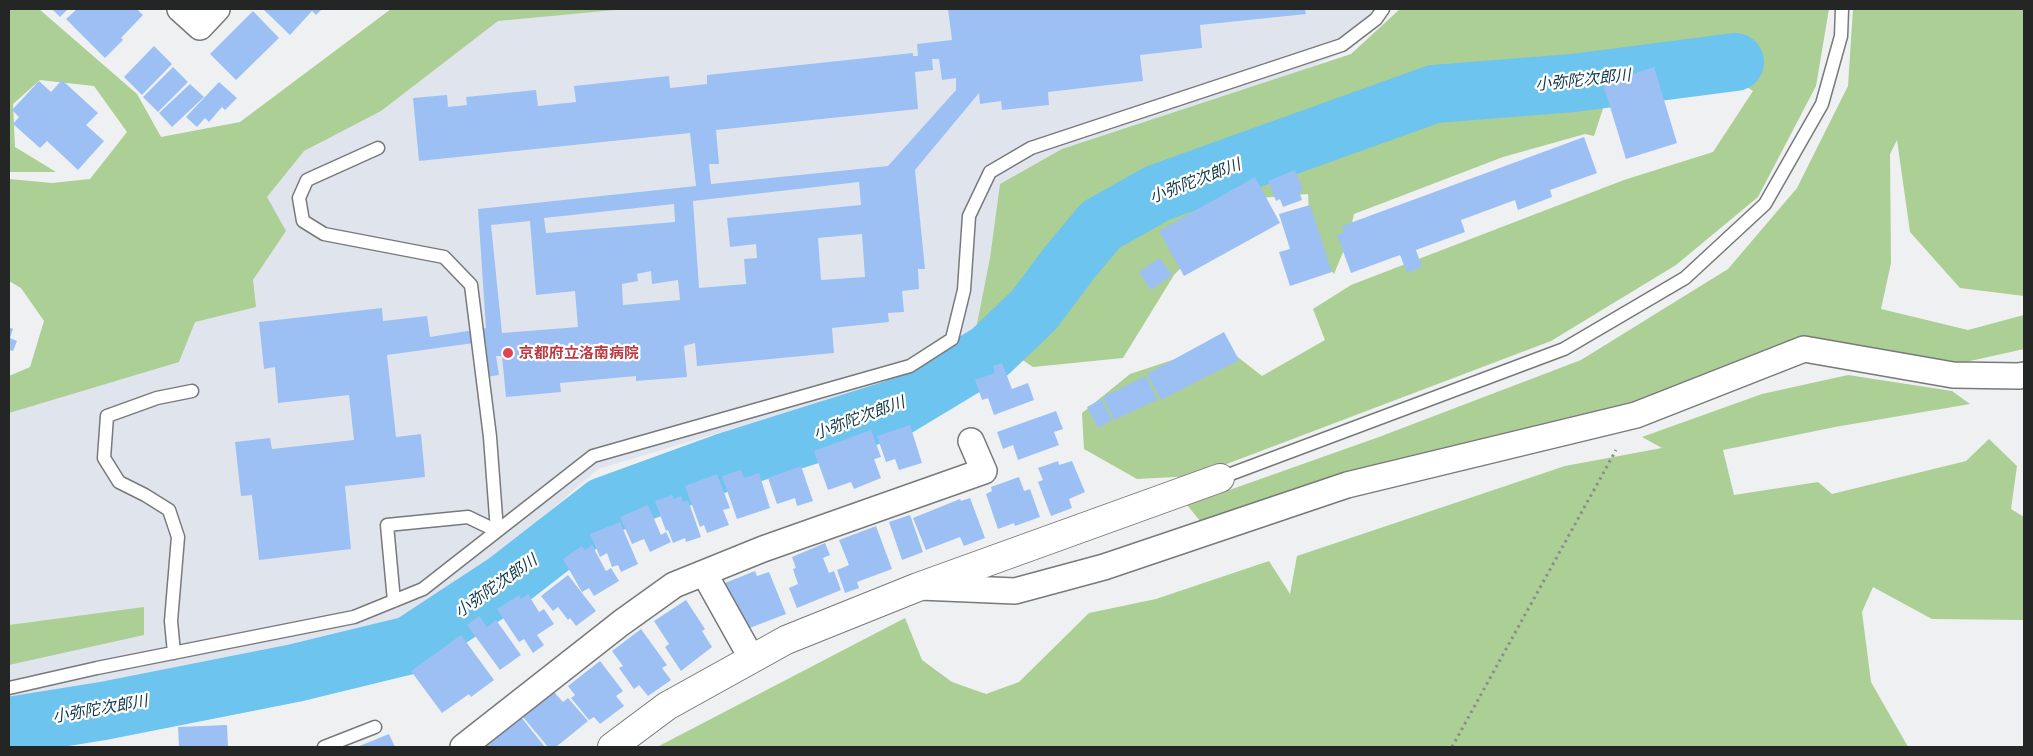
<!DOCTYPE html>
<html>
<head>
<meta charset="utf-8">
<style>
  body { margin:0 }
  #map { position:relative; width:2033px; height:756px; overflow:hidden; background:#eff0f1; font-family:"Golos Text",sans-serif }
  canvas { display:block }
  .frame { position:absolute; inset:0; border:10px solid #242525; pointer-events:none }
</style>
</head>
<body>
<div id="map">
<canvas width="2033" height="756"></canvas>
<div class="frame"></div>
</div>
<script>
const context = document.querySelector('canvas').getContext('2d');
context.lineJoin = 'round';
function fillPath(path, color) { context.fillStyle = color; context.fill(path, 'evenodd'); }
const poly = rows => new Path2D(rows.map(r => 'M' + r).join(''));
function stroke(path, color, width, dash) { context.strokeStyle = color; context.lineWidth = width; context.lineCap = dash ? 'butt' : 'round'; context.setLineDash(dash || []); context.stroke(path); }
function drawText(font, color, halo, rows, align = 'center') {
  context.font = font + ' "Golos Text","Noto Sans JP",sans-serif'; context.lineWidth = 4.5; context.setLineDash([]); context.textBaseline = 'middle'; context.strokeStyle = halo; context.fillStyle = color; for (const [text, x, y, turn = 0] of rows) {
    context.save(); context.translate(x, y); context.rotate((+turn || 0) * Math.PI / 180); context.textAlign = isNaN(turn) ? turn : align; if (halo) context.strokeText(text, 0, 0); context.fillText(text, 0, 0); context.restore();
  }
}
fillPath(poly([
  [422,9,1392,9,1352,48,1268,87,1008,193,976,336,929,370,598,469,498,556,393,623,9,707,9,388]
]), '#e0e5ed');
fillPath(poly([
  [10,9,39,9,137,94,161,137,240,122,391,9,626,9,498,21,381,111,304,151,267,197,286,231,253,280,256,307,195,322,179,362,9,413,9,376,30,367,44,321,21,288,9,281,9,179,52,183,90,179,127,132,94,86,40,80,13,104,15,147,56,172,9,172,9,11],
  [1400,9,1829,9,1816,86,1758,197,1676,265,1551,341,1195,476,1137,479,1084,449,1082,413,1130,374,1221,344,1262,376,1325,340,1313,309,1351,285,1624,180,1713,152,1753,91,1701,58,1618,63,1594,136,1585,134,1503,157,1354,214,1348,240,1334,274,1311,244,1308,194,1248,199,1174,275,1123,358,1033,367,976,329,990,258,1000,184,1062,149,1351,54],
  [1853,9,2024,9,2024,296,1960,288,1910,232,1897,140,1890,154,1891,263,1881,309,1968,330,2024,315,2024,349,1952,365,1847,345,1205,527,1187,505,1379,437,1581,360,1728,269,1797,188,1848,86],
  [1848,375,1952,391,1970,404,1835,427,1723,450,1734,495,1818,482,1832,494,1966,461,1989,439,2017,466,2011,509,2024,517,2024,620,1932,619,1873,587,1862,612,1871,682,1908,747,657,747,905,618,922,660,952,682,986,694,1019,682,1089,613,1156,599,1269,561,1290,594,1297,556,1565,466,1662,448,1642,437,1762,394],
  [144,607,144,635,9,665,9,625]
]), '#abcf94');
stroke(poly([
  [9,726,103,711,295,673,410,645,506,582,604,506,725,462,897,408,990,352,1034,310,1070,262,1101,225,1158,193,1434,94,1573,83,1735,62]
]), '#6dc4ee', 58);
fillPath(poly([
  [52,9,68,9,60,17],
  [77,9,137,9,143,15,121,38,123,40,105,58,66,19],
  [263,9,322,9,316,15,312,11,290,35],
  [948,9,1305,9,1306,14,1200,25,1202,48,1140,55,1143,81,1048,92,1049,105,1002,110,1001,101,980,104,979,93,915,170,925,269,918,269,919,289,902,291,904,312,888,313,889,322,832,328,834,353,697,366,695,343,684,346,687,377,636,381,636,376,560,383,561,392,506,397,502,356,496,356,499,375,486,377,481,342,387,355,396,437,421,434,425,477,345,486,351,549,259,560,252,495,241,496,235,442,270,438,272,449,354,440,349,395,278,403,275,367,264,369,259,322,382,308,383,321,427,316,430,337,486,328,478,209,696,186,690,133,419,161,413,98,447,95,448,107,467,105,466,97,536,90,538,106,576,102,574,86,669,76,670,88,707,84,707,75,913,53,913,56,918,56,917,44,952,40],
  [932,59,939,59,942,80,956,78,956,90,888,166,711,184,709,164,719,164,716,130,918,109,915,72,933,70],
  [859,182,861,205,727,218,730,247,756,244,757,258,744,259,746,284,699,288,693,201],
  [674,204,675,222,546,233,544,218],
  [530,221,536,295,575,291,578,327,502,333,491,225],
  [862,234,865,277,821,280,818,238],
  [651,271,652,284,678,280,680,300,623,305,622,284,638,281,637,274],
  [253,11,279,38,236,80,210,54],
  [154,46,172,64,142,95,124,77],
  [173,67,188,82,158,112,143,97],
  [1654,67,1677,143,1626,159,1603,84],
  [62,80,98,113,86,125,104,141,78,170,47,141,40,148,13,124,19,117,12,110,39,81,51,92],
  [219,82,237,98,225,110,222,107,209,122,205,118,197,127,186,117],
  [190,84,204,97,172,127,159,113],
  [1584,137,1597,173,1550,190,1552,197,1518,210,1515,200,1461,220,1465,232,1416,250,1422,267,1407,273,1400,255,1351,273,1337,235,1344,232,1342,226],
  [1295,170,1303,190,1299,191,1302,200,1283,207,1280,199,1276,201,1268,181],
  [1255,177,1280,223,1184,276,1159,231],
  [1310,205,1332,272,1290,286,1279,252,1290,249,1279,214],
  [1160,258,1172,275,1151,290,1139,272],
  [9,327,13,329,10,338,17,341,13,351,9,350],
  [1224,332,1239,360,1161,400,1147,374],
  [1002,363,1012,389,1028,383,1034,400,994,415,988,398,982,400,975,380,995,373,993,366],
  [1146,376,1157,400,1114,420,1103,397],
  [1101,399,1112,420,1098,428,1087,407],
  [1056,411,1063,429,1054,432,1059,445,1018,460,1013,445,1003,449,997,432],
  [910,425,922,463,899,470,895,459,886,462,877,436],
  [871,430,881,457,874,459,881,478,854,489,851,482,828,490,814,451],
  [1058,461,1059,465,1072,461,1085,492,1069,499,1072,508,1051,516,1038,482,1043,480,1038,468],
  [801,466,813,501,797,506,795,498,777,504,768,478],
  [741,470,744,478,759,473,770,508,737,519,722,476],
  [717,474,730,508,723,510,729,525,707,533,704,525,700,527,685,486],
  [1019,477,1024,491,1030,489,1040,517,1015,526,1014,523,998,529,986,494,992,491,991,487],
  [672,495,674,499,681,496,683,502,688,500,701,537,686,542,685,538,673,543,668,530,666,531,655,501],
  [970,498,985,538,964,546,960,537,926,550,913,518,960,499,961,501],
  [648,505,661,535,666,532,671,542,650,552,644,539,632,544,620,517],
  [910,515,923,552,902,560,889,522],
  [620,522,638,564,621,572,618,565,612,567,607,553,600,557,590,534],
  [876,526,892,569,857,582,859,588,845,593,837,570,849,565,839,540],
  [825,543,830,555,823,558,829,573,834,571,841,590,797,608,789,588,798,584,793,569,796,568,792,557],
  [592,545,606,571,611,568,619,581,594,596,589,588,582,592,563,559,582,546,585,550],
  [755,571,757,576,769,572,786,614,747,629,742,626,725,583],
  [568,575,596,611,576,626,570,618,568,620,558,607,553,611,541,596],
  [528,594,539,612,544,609,554,624,537,635,544,645,533,653,524,639,519,642,497,609,519,595,521,599],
  [686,600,705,629,702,631,712,647,681,671,665,647,669,644,654,621],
  [479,616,487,627,496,620,521,655,500,670,467,625],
  [641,629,667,665,662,668,671,680,648,696,639,685,634,689,619,668,623,666,612,651],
  [461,635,494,680,471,697,469,694,442,713,411,671],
  [600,661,623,691,616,696,624,706,600,724,594,717,589,720,571,698,575,695,568,686],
  [553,691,563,702,568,698,588,721,556,747,548,747,523,717],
  [521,717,545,747,489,747,486,744],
  [227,725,228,747,179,747,178,727],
  [389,734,395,747,357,747]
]), '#9dc0f4');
const service = poly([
  [378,148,307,180,299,198,303,221,324,234,444,257,471,285,490,437,497,531],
  [1220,478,1564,349,1685,278,1765,204,1822,104,1841,36,1842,9],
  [394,601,387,525,468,517,497,531],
  [174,653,171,621,178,537,169,510,145,495,119,482,104,458,107,416,157,398,192,391],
  [9,688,97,668,354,617,423,589,593,456,910,366,952,339,964,290,969,216,990,172,1031,148,1342,45,1376,19,1383,9],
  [324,747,375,727]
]);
const minor = poly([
  [180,9,200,27,217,9],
  [704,573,752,659],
  [920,587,1015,591,1104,567,1347,485,1636,415,1804,349,1953,375,2019,376,2024,375],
  [463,747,621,623,674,585,763,549,984,471,971,441]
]);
const tertiary = poly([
  [612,747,667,706,786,640,918,587,1220,478]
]);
stroke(service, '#78797a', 15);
stroke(minor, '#78797a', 28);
stroke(tertiary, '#78797a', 30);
stroke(poly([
  [1452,747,1616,450]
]), '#8c8d8d', 3, [2.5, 4]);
stroke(service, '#fff', 12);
stroke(minor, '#fff', 25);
stroke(tertiary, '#fff', 28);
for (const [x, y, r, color] of [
  [508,353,6,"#e0444e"]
]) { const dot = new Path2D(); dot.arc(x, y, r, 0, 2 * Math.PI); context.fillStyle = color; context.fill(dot); stroke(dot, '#fff', 2); }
drawText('bold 15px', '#be3a42', '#fff', [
  ["京都府立洛南病院",519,353]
], 'left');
drawText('italic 16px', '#12394b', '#fff', [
  ["小弥陀次郎川",1583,80,-6],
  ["小弥陀次郎川",1195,181,-21],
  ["小弥陀次郎川",859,418,-20],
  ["小弥陀次郎川",496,586,-35],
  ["小弥陀次郎川",100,709,-10]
]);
</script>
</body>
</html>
